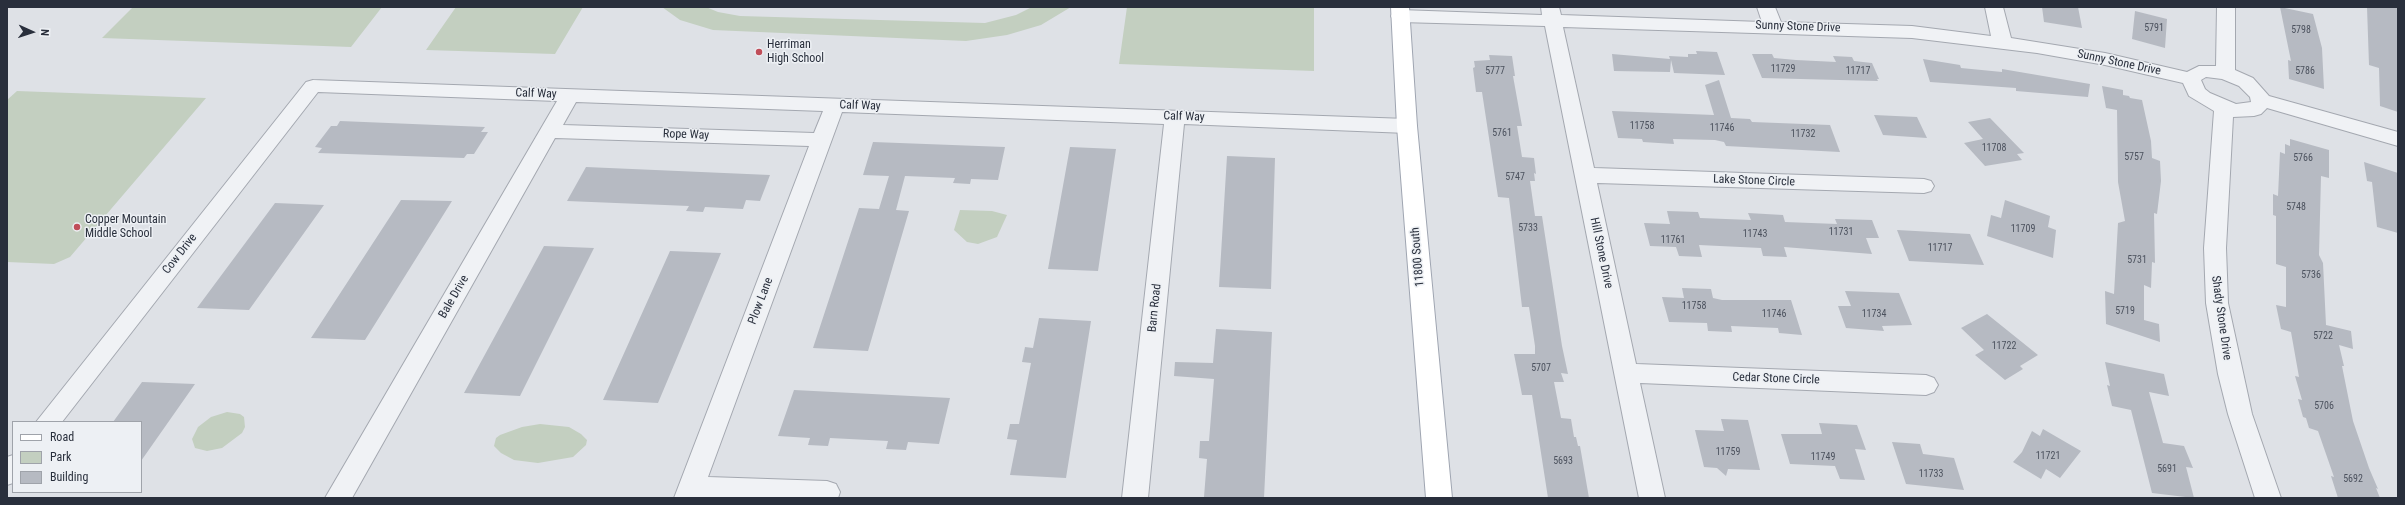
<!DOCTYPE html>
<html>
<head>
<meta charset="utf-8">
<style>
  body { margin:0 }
  #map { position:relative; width:2405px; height:505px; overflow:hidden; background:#dee1e6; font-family:"Roboto Condensed",sans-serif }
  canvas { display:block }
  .frame { position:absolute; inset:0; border:8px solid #292f3c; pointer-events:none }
  .legend { position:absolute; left:12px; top:421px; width:130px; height:72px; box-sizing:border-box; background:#edf0f4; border:1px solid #9fa3aa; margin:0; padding:5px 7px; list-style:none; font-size:12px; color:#292f3c }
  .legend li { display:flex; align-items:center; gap:8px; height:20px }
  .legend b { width:20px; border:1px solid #9fa3aa }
  .north { position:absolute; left:12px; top:12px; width:40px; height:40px; -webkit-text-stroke:3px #edf0f4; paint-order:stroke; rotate:93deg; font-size:11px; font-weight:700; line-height:16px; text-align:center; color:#292f3c }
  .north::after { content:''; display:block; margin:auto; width:14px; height:18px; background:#292f3c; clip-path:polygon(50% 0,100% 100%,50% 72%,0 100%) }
</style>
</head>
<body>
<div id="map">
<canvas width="2405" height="505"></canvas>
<div class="frame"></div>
<ul class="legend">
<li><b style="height:5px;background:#fff"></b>Road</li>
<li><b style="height:11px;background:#c3cfc0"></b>Park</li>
<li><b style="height:11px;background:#b6bac2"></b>Building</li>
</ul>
<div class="north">N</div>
</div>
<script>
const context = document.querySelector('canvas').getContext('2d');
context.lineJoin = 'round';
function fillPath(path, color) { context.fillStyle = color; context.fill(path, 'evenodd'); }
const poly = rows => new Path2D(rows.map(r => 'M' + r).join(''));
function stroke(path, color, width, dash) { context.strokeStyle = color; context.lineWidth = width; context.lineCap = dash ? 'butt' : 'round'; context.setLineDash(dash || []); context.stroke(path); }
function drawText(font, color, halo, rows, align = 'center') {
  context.font = font + ' "Roboto Condensed",sans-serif'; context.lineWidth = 3; context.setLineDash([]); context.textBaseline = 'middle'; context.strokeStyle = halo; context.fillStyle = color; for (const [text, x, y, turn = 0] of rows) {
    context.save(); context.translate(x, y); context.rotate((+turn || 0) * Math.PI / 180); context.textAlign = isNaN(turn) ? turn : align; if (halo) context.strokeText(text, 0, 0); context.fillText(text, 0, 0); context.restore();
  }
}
fillPath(poly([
  [133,7,382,7,351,47,102,38],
  [456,7,583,7,555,54,426,50],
  [662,7,706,7,718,12,740,16,985,23,1016,15,1032,7,1071,7,1041,25,1007,35,966,41,713,30,680,20],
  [1127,7,1314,7,1314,71,1119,64],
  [17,91,206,98,70,257,54,264,7,262,7,100],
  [960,210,992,211,1007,215,997,237,978,244,967,242,954,230],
  [227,412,240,414,244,417,245,427,242,433,222,448,207,451,195,448,192,439,198,427,211,417],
  [540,424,569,427,581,434,587,440,586,445,573,457,538,463,514,460,501,453,494,446,496,438,500,435,522,427]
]), '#c3cfc0');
fillPath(poly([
  [2042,7,2078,7,2082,28,2044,22],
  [2280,7,2313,14,2322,48,2324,89,2289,79,2288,60,2291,61],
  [2367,7,2398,7,2398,112,2380,106,2379,68,2369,65],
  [2135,11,2167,19,2165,48,2132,39],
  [1696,51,1717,52,1725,75,1674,73,1671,60,1670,72,1614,71,1612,54,1670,59,1669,56,1688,57,1688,54,1697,54],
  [1752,54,1772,54,1774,58,1796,60,1836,62,1833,56,1852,57,1854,61,1872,63,1879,79,1877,79,1878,81,1762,78],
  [1489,55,1512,56,1515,76,1513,76,1522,126,1517,126,1522,157,1534,158,1536,174,1534,173,1535,181,1530,181,1535,216,1542,216,1562,346,1568,374,1561,373,1564,382,1554,382,1561,418,1571,419,1574,437,1576,437,1578,446,1580,446,1589,498,1548,498,1532,395,1522,395,1514,354,1535,354,1535,346,1529,307,1522,307,1509,198,1498,197,1482,92,1476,92,1473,68,1475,67,1474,61,1490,60],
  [1923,59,1960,65,1961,68,2002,72,2002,69,2090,84,2088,97,2016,91,2016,88,1930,82],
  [1719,80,1731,118,1750,119,1752,122,1830,125,1840,152,1726,146,1724,142,1715,140,1673,139,1674,144,1643,142,1642,139,1618,138,1612,111,1714,115,1705,85],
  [2102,86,2123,90,2123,95,2129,96,2130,98,2142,100,2151,141,2152,158,2160,161,2161,181,2157,214,2154,213,2155,263,2152,262,2151,288,2144,285,2144,320,2159,324,2160,342,2106,324,2105,291,2114,294,2118,223,2125,221,2118,182,2117,110,2106,108],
  [1874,115,1917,117,1927,138,1883,135],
  [1990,118,2024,153,2017,154,2022,160,1985,166,1964,143,1983,139,1968,122],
  [340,121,485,127,481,132,488,132,474,154,467,154,464,158,318,153,322,148,315,147,331,126,337,126],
  [2290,139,2329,150,2329,178,2321,176,2319,255,2323,263,2326,325,2351,331,2353,349,2339,345,2344,366,2342,366,2353,421,2369,468,2378,489,2376,488,2380,498,2338,498,2331,476,2334,477,2318,431,2309,428,2306,418,2303,417,2298,399,2302,400,2295,376,2299,377,2291,332,2281,329,2276,305,2286,307,2286,267,2276,264,2276,216,2273,215,2273,194,2278,196,2280,152,2285,154,2285,144,2290,146],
  [873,142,1005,147,998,180,971,179,970,184,953,183,955,178,905,176,896,210,909,211,868,351,813,348,859,208,879,209,889,176,863,175],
  [1070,147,1116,149,1098,271,1048,269],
  [1227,156,1275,158,1271,289,1219,287],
  [2364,162,2398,173,2398,233,2377,227,2372,182,2367,181],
  [586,167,770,175,760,201,746,200,743,209,705,207,703,212,686,211,689,206,567,201],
  [401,200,452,201,365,340,311,338],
  [2005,200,2050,216,2048,227,2056,230,2053,258,1987,236,1991,215,2001,218],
  [275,203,324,205,249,310,197,308],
  [1667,211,1698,212,1700,218,1751,220,1748,213,1783,215,1785,222,1837,224,1835,219,1872,220,1879,238,1866,238,1872,254,1784,247,1787,257,1763,256,1761,248,1699,245,1702,257,1679,256,1676,247,1650,246,1644,223,1670,224],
  [1897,230,1970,234,1984,265,1909,261],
  [544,246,594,248,520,396,464,393],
  [670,251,721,253,658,403,603,400],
  [1682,288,1711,289,1713,298,1722,300,1791,300,1802,335,1779,333,1778,328,1731,326,1732,332,1708,331,1707,323,1669,322,1662,297,1684,298],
  [1845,291,1899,293,1912,325,1882,326,1884,331,1846,328,1838,306,1851,306],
  [1987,314,2038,355,2020,366,2023,369,2005,380,1975,355,1984,350,1961,328],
  [1039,318,1091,321,1066,478,1010,475,1017,440,1007,439,1010,424,1019,424,1031,363,1022,362,1025,347,1033,348],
  [1216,329,1272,332,1264,498,1204,497,1207,459,1199,458,1200,441,1209,441,1214,379,1174,376,1175,362,1213,363],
  [2105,362,2164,374,2169,396,2149,392,2163,443,2184,446,2193,468,2186,467,2194,498,2152,493,2131,410,2112,406,2107,385,2110,386],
  [142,382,195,384,141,461,141,422,113,422],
  [794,390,950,398,939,444,908,442,906,450,886,449,888,441,830,438,828,446,808,445,810,438,778,436],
  [1721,419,1748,420,1760,470,1728,469,1726,476,1717,468,1704,467,1695,430,1724,431],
  [1819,423,1857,425,1866,450,1855,449,1865,480,1840,479,1835,466,1790,464,1781,434,1822,434],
  [2043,429,2081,451,2060,478,2046,469,2041,479,2013,462,2022,452,2032,431,2040,436],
  [1892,442,1920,444,1923,454,1954,458,1964,490,1906,484]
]), '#b6bac2');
const minor = poly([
  [1541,7,1559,7,1561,15,1762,22,1757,7,1775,7,1781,22,1912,26,1991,36,1985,7,2003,7,2011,38,2105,53,2187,72,2199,66,2216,66,2217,7,2235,7,2235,70,2253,78,2269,96,2398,132,2398,146,2267,108,2261,114,2254,116,2233,117,2226,248,2228,303,2252,414,2281,498,2255,498,2228,414,2218,374,2206,303,2204,248,2214,111,2189,96,2183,83,2105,65,2037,53,1912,38,1563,27,1594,168,1924,179,1931,181,1934,186,1931,191,1924,193,1597,183,1636,364,1926,375,1934,378,1938,385,1934,392,1926,395,1640,383,1665,498,1639,498,1545,26,1400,22,1393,20,1391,16,1393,12,1400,10,1542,15,1541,7],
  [2206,77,2222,79,2239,86,2250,97,2251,102,2236,104,2210,93,2205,89,2201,80,2206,77],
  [313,80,1407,119,1414,121,1417,126,1414,131,1407,133,1184,124,1148,498,1122,498,1164,124,842,112,708,477,827,481,836,484,840,492,838,498,674,498,809,146,555,138,352,498,325,498,557,101,318,92,62,422,36,422,306,82,313,80],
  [576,102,823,111,814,133,563,125,576,102],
  [13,455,13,483,7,485,7,457,13,455]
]);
const primary = poly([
  [1391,7,1409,7,1417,126,1452,498,1426,498,1397,126,1391,7]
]);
stroke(minor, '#a4a8b0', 2);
stroke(primary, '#9fa5b1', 2);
fillPath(minor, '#f0f2f5');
fillPath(primary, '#fff');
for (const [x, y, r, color] of [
  [759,52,4,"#c04e59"],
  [77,227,4,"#c04e59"]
]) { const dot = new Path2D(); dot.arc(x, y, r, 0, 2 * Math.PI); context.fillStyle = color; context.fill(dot); stroke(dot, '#edf0f4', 1.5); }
drawText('10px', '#4c525e', null, [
  ["5791",2154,28],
  ["5798",2301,30],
  ["11729",1783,69],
  ["5777",1495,71],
  ["11717",1858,71],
  ["5786",2305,71],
  ["11758",1642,126],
  ["11746",1722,128],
  ["5761",1502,133],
  ["11732",1803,134],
  ["11708",1994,148],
  ["5757",2134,157],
  ["5766",2303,158],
  ["5747",1515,177],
  ["5748",2296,207],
  ["5733",1528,228],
  ["11709",2023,229],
  ["11731",1841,232],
  ["11743",1755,234],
  ["11761",1673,240],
  ["11717",1940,248],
  ["5731",2137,260],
  ["5736",2311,275],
  ["11758",1694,306],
  ["5719",2125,311],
  ["11746",1774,314],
  ["11734",1874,314],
  ["5722",2323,336],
  ["11722",2004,346],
  ["5707",1541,368],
  ["5706",2324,406],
  ["11759",1728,452],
  ["11721",2048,456],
  ["11749",1823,457],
  ["5693",1563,461],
  ["5691",2167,469],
  ["11733",1931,474],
  ["5692",2353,479]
]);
drawText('12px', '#292f3c', '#edf0f4', [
  ["Sunny Stone Drive",1798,27,2],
  ["Sunny Stone Drive",2119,63,12],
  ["Calf Way",536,94,2],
  ["Calf Way",860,106,2],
  ["Calf Way",1184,117,2],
  ["Rope Way",686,135,2],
  ["Lake Stone Circle",1754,181,2],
  ["Hill Stone Drive",1601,253,78],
  ["Cow Drive",180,254,-52],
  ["11800 South",1418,257,-95],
  ["Bale Drive",454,297,-60],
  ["Plow Lane",761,301,-69],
  ["Barn Road",1155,308,-84],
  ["Shady Stone Drive",2221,318,82],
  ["Cedar Stone Circle",1776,379,2]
]);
drawText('12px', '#292f3c', '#edf0f4', [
  ["Herriman",767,45],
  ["High School",767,59],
  ["Copper Mountain",85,220],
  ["Middle School",85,234]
], 'left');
</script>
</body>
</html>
